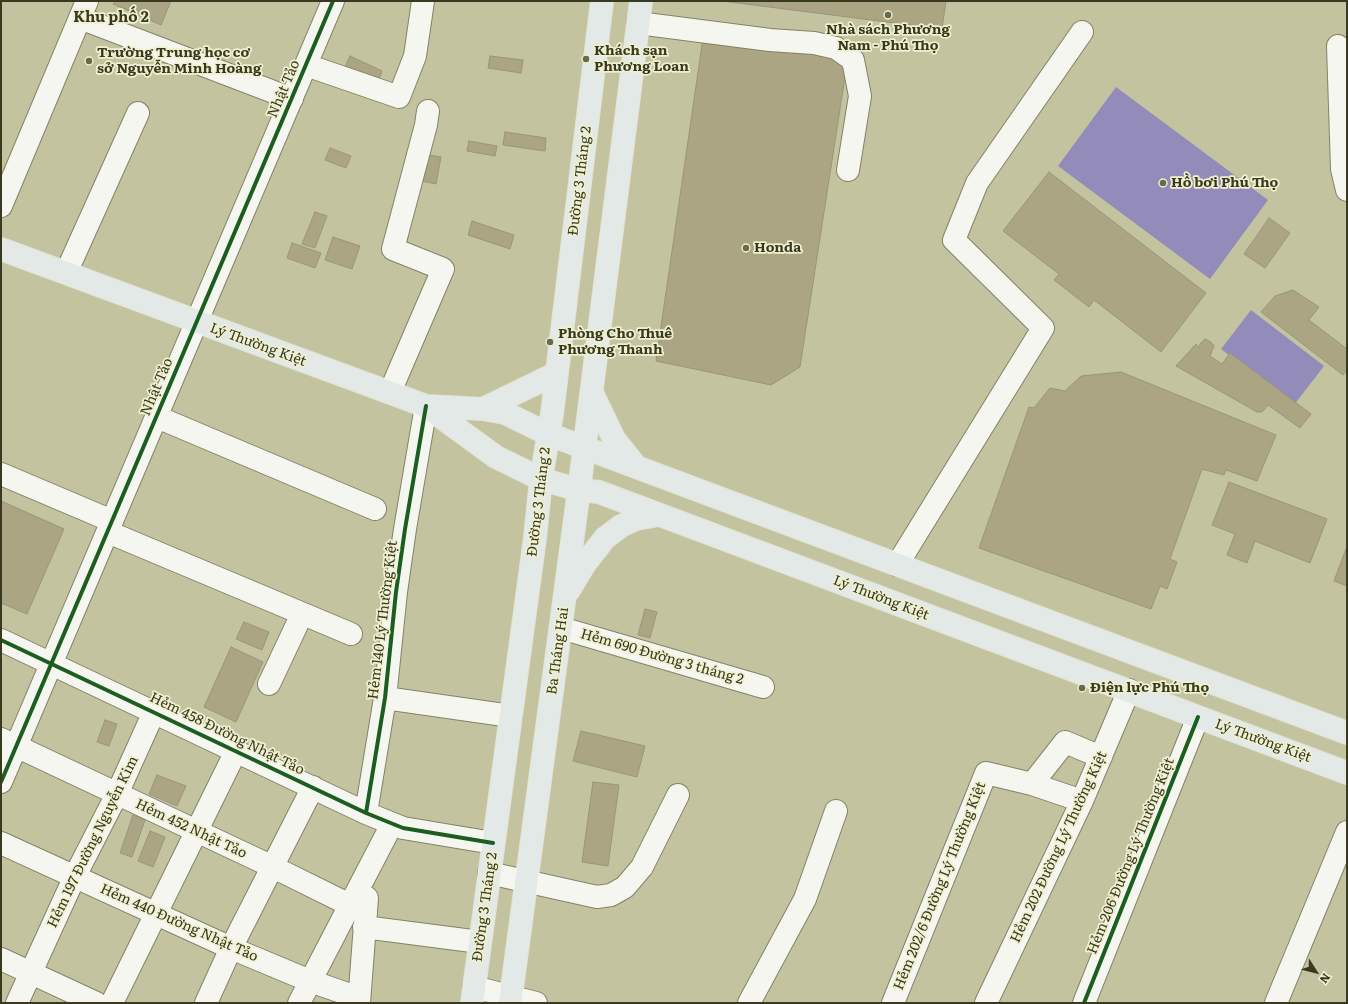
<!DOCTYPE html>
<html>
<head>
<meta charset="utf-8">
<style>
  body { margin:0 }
  #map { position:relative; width:1348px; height:1004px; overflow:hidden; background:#c3c3a0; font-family:Literata,serif }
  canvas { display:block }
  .frame { position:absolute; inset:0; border:2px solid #39391f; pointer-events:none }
  .north { position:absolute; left:1296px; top:952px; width:40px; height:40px; -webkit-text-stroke:3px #eff0d0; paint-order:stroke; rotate:126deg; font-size:11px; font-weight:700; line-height:16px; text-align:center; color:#39391f }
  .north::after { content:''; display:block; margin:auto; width:14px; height:18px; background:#39391f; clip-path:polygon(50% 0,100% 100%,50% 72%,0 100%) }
</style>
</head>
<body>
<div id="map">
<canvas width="1348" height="1004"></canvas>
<div class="frame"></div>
<div class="north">N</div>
</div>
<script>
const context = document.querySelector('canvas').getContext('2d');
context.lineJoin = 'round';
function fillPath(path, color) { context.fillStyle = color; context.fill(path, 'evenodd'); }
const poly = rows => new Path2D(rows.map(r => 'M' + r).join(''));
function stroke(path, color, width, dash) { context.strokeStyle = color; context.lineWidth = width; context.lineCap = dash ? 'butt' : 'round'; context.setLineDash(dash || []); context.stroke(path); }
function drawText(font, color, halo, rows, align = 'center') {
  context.font = font + ' Literata,serif'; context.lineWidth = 3.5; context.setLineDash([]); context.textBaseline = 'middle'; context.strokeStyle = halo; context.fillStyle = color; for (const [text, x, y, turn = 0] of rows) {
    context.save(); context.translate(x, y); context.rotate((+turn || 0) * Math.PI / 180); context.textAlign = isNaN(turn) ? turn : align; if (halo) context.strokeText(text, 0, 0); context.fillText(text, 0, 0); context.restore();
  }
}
fillPath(poly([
  [1116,87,1268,200,1210,279,1058,166],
  [1251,310,1324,366,1294,405,1221,349]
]), '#938bb9');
const building = poly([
  [115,1,171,1,161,25,113,4,115,1],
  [722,1,946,1,942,29,722,1],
  [703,38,832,54,847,64,800,367,771,385,656,361,703,38],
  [350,56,382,71,377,84,344,69,350,56],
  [490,56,523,60,521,73,488,68,490,56],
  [505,132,546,138,545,151,503,145,505,132],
  [469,141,497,146,495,156,467,151,469,141],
  [330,148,351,156,346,168,325,160,330,148],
  [417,153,441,157,436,184,412,179,417,153],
  [1049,172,1206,293,1161,352,1094,300,1089,307,1054,280,1059,274,1003,231,1049,172],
  [315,212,327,216,315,248,302,244,315,212],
  [1269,218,1290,233,1265,268,1244,254,1269,218],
  [472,221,514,235,510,249,468,235,472,221],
  [333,237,360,246,352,269,325,260,333,237],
  [292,243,321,253,315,268,287,258,292,243],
  [1293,290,1319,307,1309,320,1347,349,1347,370,1343,375,1261,312,1275,296,1293,290],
  [1205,339,1211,342,1214,346,1210,356,1222,364,1230,353,1311,414,1300,428,1268,405,1262,412,1257,412,1176,366,1196,344,1199,348,1200,344,1205,339],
  [1121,372,1276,435,1257,481,1226,470,1224,475,1202,469,1170,559,1177,562,1167,589,1160,586,1151,609,979,548,1029,407,1034,408,1050,388,1065,391,1081,376,1121,372],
  [1229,482,1327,519,1310,563,1255,541,1247,563,1227,555,1235,534,1212,525,1229,482],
  [1,501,64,529,27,614,1,603,1,501],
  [1346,549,1347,549,1347,586,1334,581,1346,549],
  [645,609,657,612,650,638,638,635,645,609],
  [244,622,269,632,262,650,236,639,244,622],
  [231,647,263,662,236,722,204,707,231,647],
  [105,720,117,724,109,746,97,742,105,720],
  [581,731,645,746,637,777,573,761,581,731],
  [157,775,186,786,177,806,149,794,157,775],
  [593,782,619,785,608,866,582,862,593,782],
  [133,815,145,820,132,857,120,853,133,815],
  [150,831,165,837,153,867,138,861,150,831]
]);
fillPath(building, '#aca583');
stroke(building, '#99957a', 1);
const minor = poly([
  [80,18,292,99],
  [638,23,770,40,814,43,836,48,853,60,860,96,848,170],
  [1338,46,1342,169,1347,190],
  [306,65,399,97,415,56,423,1],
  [1,206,87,1],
  [66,273,138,113],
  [390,392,443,269,393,249,426,125,428,111],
  [157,417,375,509],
  [1,474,112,521],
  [108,532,351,634],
  [897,565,1043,328,954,240,977,183,1082,32],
  [561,628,763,687],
  [1,640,366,813,403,828,493,843],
  [269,684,302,614],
  [385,698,511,716],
  [1,739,273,867,366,913],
  [1,782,333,1],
  [1032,784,1065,742,1101,757],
  [366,813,385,698,396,592,405,529,426,406],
  [1,843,231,948,310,981,359,998],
  [489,873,597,897,611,895,625,887,642,867,678,795],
  [364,927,480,942],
  [1,959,96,1003],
  [474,987,536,1003],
  [17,1003,75,876,117,794,154,712],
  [112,1003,236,751],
  [206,1003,231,948,313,787],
  [299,1003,392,824],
  [359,1003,367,898],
  [749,1003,805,899,836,811],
  [893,1003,986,773,1032,784,1082,801],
  [986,1003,1082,801,1129,690],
  [1084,1003,1198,717],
  [1276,1003,1347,832]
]);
const major = poly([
  [1,249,426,406,496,457,541,479,579,490,599,492,1347,773],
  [592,393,614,439,634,464],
  [426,406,483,409,505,413,548,434,1347,733],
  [483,409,557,373],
  [569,590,584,565,605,538,621,526,636,519,658,515],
  [472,1003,535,538,541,479,552,414,602,1],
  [510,1003,579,490,641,1]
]);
stroke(minor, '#838366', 24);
stroke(major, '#e4e4d4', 24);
stroke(minor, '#f6f6f1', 22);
stroke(major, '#e2e9e7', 22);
stroke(poly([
  [1,640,366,813,403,828,493,843],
  [1,782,333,1],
  [366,813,385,698,396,592,405,529,426,406],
  [1084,1003,1198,717]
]), '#1b5e20', 4);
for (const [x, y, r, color] of [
  [888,15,4,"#69694c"],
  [586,59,4,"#69694c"],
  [89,61,4,"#69694c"],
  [1163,183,4,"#69694c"],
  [746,248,4,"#69694c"],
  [550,342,4,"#69694c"],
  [1082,688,4,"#69694c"]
]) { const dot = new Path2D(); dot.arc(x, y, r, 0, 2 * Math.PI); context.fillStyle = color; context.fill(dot); stroke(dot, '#eff0d0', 1.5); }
drawText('bold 14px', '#39391f', '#eff0d0', [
  ["Nhà sách Phương",888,30,"center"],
  ["Nam - Phú Thọ",888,46,"center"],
  ["Khách sạn",594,51],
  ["Phương Loan",594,67],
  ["Trường Trung học cơ",97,53],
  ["sở Nguyễn Minh Hoàng",97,69],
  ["Hồ bơi Phú Thọ",1171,183],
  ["Honda",754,248],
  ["Phòng Cho Thuê",558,334],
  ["Phương Thanh",558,350],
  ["Điện lực Phú Thọ",1090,688]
], 'left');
drawText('14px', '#39391f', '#eff0d0', [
  ["Nhật Tảo",284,89,-67],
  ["Đường 3 Tháng 2",580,181,-83],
  ["Lý Thường Kiệt",258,345,20],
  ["Nhật Tảo",157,387,-67],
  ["Đường 3 Tháng 2",539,502,-83],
  ["Lý Thường Kiệt",881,598,21],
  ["Hẻm 140 Lý Thường Kiệt",383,620,-83],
  ["Ba Tháng Hai",558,651,-82],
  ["Hẻm 690 Đường 3 tháng 2",662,657,16],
  ["Hẻm 458 Đường Nhật Tảo",227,734,26],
  ["Lý Thường Kiệt",1263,741,20],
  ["Hẻm 452 Nhật Tảo",191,829,25],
  ["Hẻm 197 Đường Nguyễn Kim",93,842,-64],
  ["Hẻm 202 Đường Lý Thường Kiệt",1059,847,-65],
  ["Hẻm 206 Đường Lý Thường Kiệt",1131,856,-68],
  ["Hẻm 202/6 Đường Lý Thường Kiệt",940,886,-68],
  ["Đường 3 Tháng 2",485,907,-82],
  ["Hẻm 440 Đường Nhật Tảo",179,923,24]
]);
drawText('bold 15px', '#39391f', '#eff0d0', [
  ["Khu phố 2",111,18]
]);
</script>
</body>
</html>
